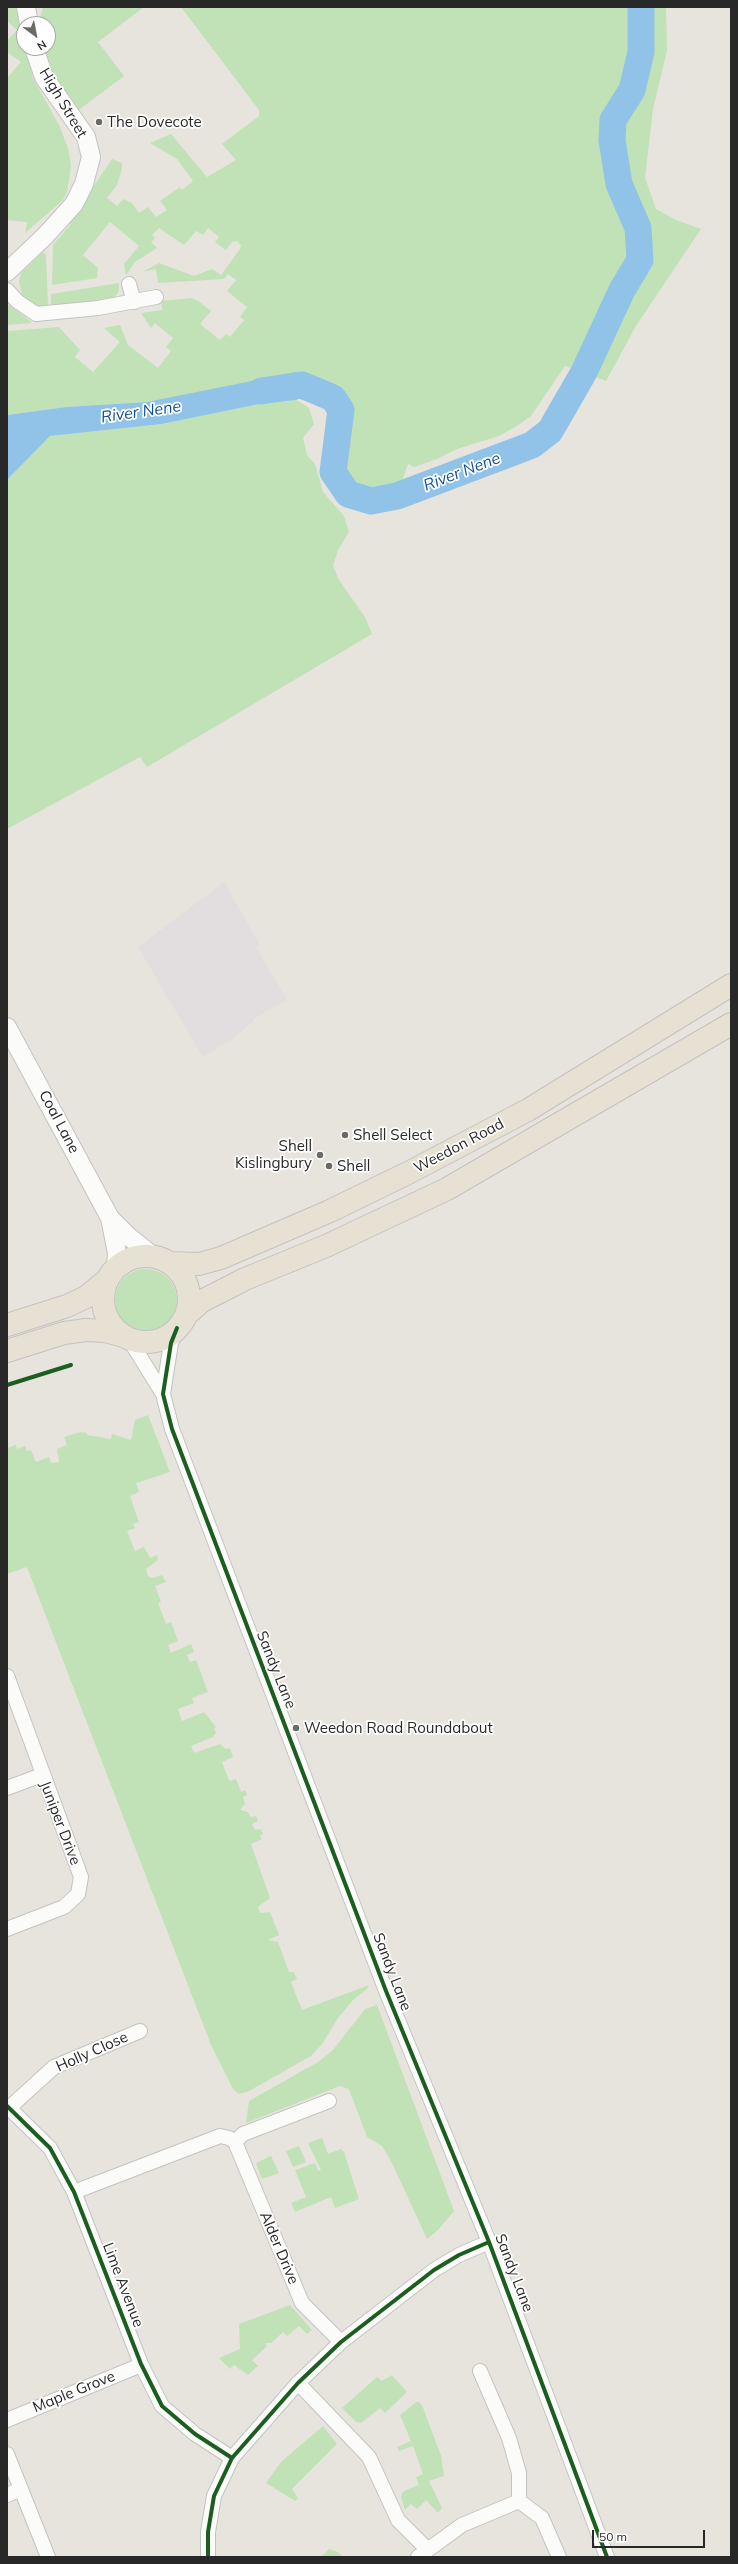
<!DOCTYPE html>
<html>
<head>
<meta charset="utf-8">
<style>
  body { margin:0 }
  #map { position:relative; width:738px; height:2564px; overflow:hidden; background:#e6e4dd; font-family:Mulish,sans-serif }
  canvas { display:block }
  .frame { position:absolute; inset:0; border:8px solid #282828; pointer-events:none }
  .north { position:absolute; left:16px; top:16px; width:40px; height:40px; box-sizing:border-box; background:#fff; border:1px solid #a9a9a9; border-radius:50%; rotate:148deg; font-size:11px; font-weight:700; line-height:16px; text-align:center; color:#282828 }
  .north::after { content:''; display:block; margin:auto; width:14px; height:18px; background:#6a6a67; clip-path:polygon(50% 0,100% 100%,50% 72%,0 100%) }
  .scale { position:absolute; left:592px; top:2530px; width:113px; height:18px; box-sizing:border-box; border:2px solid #282828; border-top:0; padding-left:5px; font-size:12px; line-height:14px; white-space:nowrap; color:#282828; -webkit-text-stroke:3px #fff; paint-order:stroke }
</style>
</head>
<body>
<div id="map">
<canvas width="738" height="2564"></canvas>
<div class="frame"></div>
<div class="north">N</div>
<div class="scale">50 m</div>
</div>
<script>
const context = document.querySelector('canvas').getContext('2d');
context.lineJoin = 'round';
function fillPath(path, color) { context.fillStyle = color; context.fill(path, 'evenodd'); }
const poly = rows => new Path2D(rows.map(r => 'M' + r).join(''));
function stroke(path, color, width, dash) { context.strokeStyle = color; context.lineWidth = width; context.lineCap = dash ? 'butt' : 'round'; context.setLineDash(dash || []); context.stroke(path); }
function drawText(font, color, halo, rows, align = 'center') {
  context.font = font + ' Mulish,sans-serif'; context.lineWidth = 3.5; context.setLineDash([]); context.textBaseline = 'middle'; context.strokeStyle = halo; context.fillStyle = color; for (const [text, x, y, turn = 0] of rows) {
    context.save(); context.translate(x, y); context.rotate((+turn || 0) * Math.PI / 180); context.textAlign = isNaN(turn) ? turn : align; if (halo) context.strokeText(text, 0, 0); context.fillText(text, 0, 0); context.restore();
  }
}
fillPath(poly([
  [224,882,259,943,256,947,287,1000,253,1019,253,1022,229,1041,203,1057,138,947]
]), '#e2dee0');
fillPath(poly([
  [7,7,16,7,33,78,59,125,68,148,71,166,67,192,63,200,25,233,27,222,7,220,7,78,21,62,7,52,7,41,17,30,7,21],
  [43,7,144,7,98,42,124,76,76,112,61,95,41,48,48,48,48,24,38,24],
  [181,7,666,7,667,51,653,109,645,178,656,209,676,220,701,229,636,326,606,381,565,366,531,416,517,426,499,436,457,449,437,459,414,467,408,464,397,496,371,501,348,494,333,472,341,410,333,398,302,385,147,402,66,407,7,415,7,331,59,327,80,350,75,357,93,372,120,342,104,328,120,325,128,345,158,368,171,351,166,347,173,338,155,323,151,328,141,313,162,310,161,301,192,298,198,301,211,311,200,324,220,340,226,334,230,337,244,320,240,317,247,307,227,291,236,280,228,274,224,279,158,283,156,269,142,272,159,263,194,276,212,269,221,275,240,249,241,245,237,241,232,242,226,250,215,242,219,237,208,228,203,235,196,231,184,245,159,228,152,235,155,238,151,242,157,248,135,262,126,275,124,264,139,246,110,222,83,255,98,268,97,278,52,285,53,245,71,224,70,223,82,207,85,199,112,159,122,163,122,169,117,185,107,198,117,206,123,199,132,203,139,213,148,207,156,217,167,210,160,201,180,187,182,190,193,181,177,159,150,143,171,134,207,177,236,160,222,144,259,116,259,110],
  [43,252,46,255,48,307,36,307,23,298,19,282,21,273],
  [119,283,119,291,114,298,51,307,51,294],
  [7,304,19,312,32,323,7,325],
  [297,400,309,408,314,424,303,438,307,455,315,464,323,492,344,516,349,532,338,550,333,566,339,580,365,617,372,634,147,767,140,757,7,829,7,480,50,436,162,424,269,402],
  '115 1300a31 31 0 1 1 62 0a31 31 0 1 1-62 0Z',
  [148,1415,170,1472,136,1483,139,1492,130,1496,139,1522,133,1524,135,1528,127,1531,135,1551,144,1547,150,1558,157,1555,158,1560,146,1569,148,1576,152,1578,162,1575,166,1582,155,1586,161,1602,158,1603,166,1624,171,1622,178,1641,168,1645,171,1653,191,1644,194,1652,187,1655,190,1662,196,1660,208,1692,192,1698,194,1703,178,1709,182,1721,204,1712,216,1727,214,1728,216,1733,213,1737,191,1746,194,1753,220,1744,226,1749,230,1748,233,1757,222,1762,228,1778,230,1781,236,1779,241,1792,245,1790,247,1795,243,1797,245,1804,240,1810,248,1812,250,1817,256,1816,258,1821,252,1824,255,1830,261,1829,263,1834,260,1836,262,1839,251,1844,270,1898,258,1907,260,1913,270,1912,279,1935,268,1940,278,1942,289,1972,294,1972,297,1979,291,1982,302,2010,369,1985,367,1989,353,2000,338,2018,322,2044,311,2056,249,2091,239,2094,233,2089,211,2045,27,1567,7,1574,7,1448,16,1445,17,1449,25,1446,27,1451,31,1450,36,1462,49,1457,51,1463,59,1462,57,1449,67,1445,64,1437,81,1432,87,1433,87,1435,111,1439,112,1434,131,1440,135,1420],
  [377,2005,454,2211,438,2230,427,2239,392,2163,382,2146,367,2137,349,2089,340,2086,246,2123,249,2101,318,2062,333,2050,365,2009],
  [322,2138,328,2154,341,2149,344,2152,359,2199,335,2208,331,2197,295,2212,291,2203,306,2197,295,2170,315,2163,318,2171,321,2170,308,2143],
  [299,2146,306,2162,293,2167,286,2151],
  [271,2156,279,2173,262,2179,256,2163],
  [290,2305,312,2330,307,2334,299,2326,287,2336,283,2332,271,2343,265,2343,267,2346,252,2360,258,2366,248,2375,234,2365,230,2369,219,2358,240,2349,239,2324],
  [392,2375,407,2392,385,2413,380,2408,361,2423,356,2422,342,2408,377,2377,382,2381],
  [418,2401,422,2405,441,2456,444,2476,429,2481,442,2508,438,2513,426,2500,417,2509,411,2504,405,2510,401,2498,402,2493,406,2490,419,2485,416,2477,423,2474,413,2446,399,2451,397,2447,411,2441,400,2415],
  [323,2426,337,2444,292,2489,298,2498,295,2501,266,2483,281,2462],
  [329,2549,338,2552,343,2557,321,2557]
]), '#c1e2b6');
fillPath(poly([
  [297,372,297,400,269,402,162,424,50,436,7,480,7,415,66,407,147,402]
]), '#91c3e8');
stroke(poly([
  [261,391,302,385,333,398,341,410,333,472,348,494,371,501,397,496,532,445,550,431,584,372,622,290,640,260,638,228,619,184,612,140,613,120,632,90,641,52,641,7]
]), '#91c3e8', 27);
const minor = poly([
  [129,284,134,302],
  [7,290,17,301,36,314,98,308,156,297],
  [177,1328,171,1343,163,1394,172,1429,386,1991,489,2242,607,2557],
  [129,1339,163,1394],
  [7,1676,81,1877,78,1894,64,1907,7,1929],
  [7,1788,42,1775],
  [7,2106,50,2148,74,2192,141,2364,162,2406,195,2434,232,2458],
  [9,2108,54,2067,140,2031],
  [235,2142,243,2134,329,2101],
  [74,2192,220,2136,229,2138,235,2142,302,2303,341,2342],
  [480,2371,509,2438,519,2473,519,2501,542,2518,559,2557],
  [298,2383,369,2457,398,2520,427,2549],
  [7,2420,141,2365],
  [7,2454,48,2557],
  [7,2495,21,2489],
  [208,2557,208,2532,214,2496,232,2458,298,2383,341,2342,434,2270,459,2255,489,2242],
  [418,2557,462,2525,519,2501]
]);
const tertiary = poly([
  [26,7,29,24],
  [7,272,45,236,74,204,84,184,91,157,86,137,44,77,34,48],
  [7,1027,110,1218,117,1253,116,1267],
  [111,1219,128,1236,153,1256]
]);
const trunk = poly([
  '103 1299a43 43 0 1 1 86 0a43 43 0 1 1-86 0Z',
  [169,1263,199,1264,221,1258,330,1211,408,1173,528,1110,731,985],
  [186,1315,202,1301,245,1279,326,1246,447,1189,731,1024],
  [7,1325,67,1306,86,1297,107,1280],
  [7,1351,64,1333,86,1330,105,1331,124,1336]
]);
stroke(minor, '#c3c3c3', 16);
stroke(tertiary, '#c3c3c3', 20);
stroke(trunk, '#c3c2c0', 24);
stroke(minor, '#fbfbfa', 14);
stroke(tertiary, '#fbfbfa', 18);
stroke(trunk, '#e6e1d2', 22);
stroke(poly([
  [177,1328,171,1343,163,1394,172,1429,386,1991,489,2242,607,2557],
  [7,1385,71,1365],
  [7,2106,50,2148,74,2192,141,2364,162,2406,195,2434,232,2458],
  [208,2557,208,2532,214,2496,232,2458,298,2383,341,2342,434,2270,459,2255,489,2242]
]), '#1b5e20', 4);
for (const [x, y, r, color] of [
  [99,122,4,"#6a6a67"],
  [345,1135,4,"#6a6a67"],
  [320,1155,4,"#6a6a67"],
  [329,1166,4,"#6a6a67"],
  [296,1728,4,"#6a6a67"]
]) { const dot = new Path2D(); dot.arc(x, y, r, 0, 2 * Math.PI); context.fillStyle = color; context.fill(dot); stroke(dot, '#fff', 1.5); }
drawText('15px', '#282828', '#fff', [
  ["High Street",63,103,59],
  ["Coal Lane",59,1122,62],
  ["Weedon Road",459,1146,-28],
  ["Sandy Lane",276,1670,68],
  ["Juniper Drive",60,1823,69],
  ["Sandy Lane",392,1972,69],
  ["Holly Close",92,2052,-24],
  ["Alder Drive",279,2248,67],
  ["Sandy Lane",514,2273,69],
  ["Lime Avenue",123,2285,69],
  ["Maple Grove",74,2392,-22]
]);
drawText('15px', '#282828', '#fff', [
  ["The Dovecote",107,122],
  ["Shell Select",353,1135],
  ["Shell",312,1146,"right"],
  ["Kislingbury",312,1163,"right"],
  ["Shell",337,1166],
  ["Weedon Road Roundabout",304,1728]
], 'left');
drawText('italic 16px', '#0f5094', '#fff', [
  ["River Nene",141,412,-8],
  ["River Nene",462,472,-21]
]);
</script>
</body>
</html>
